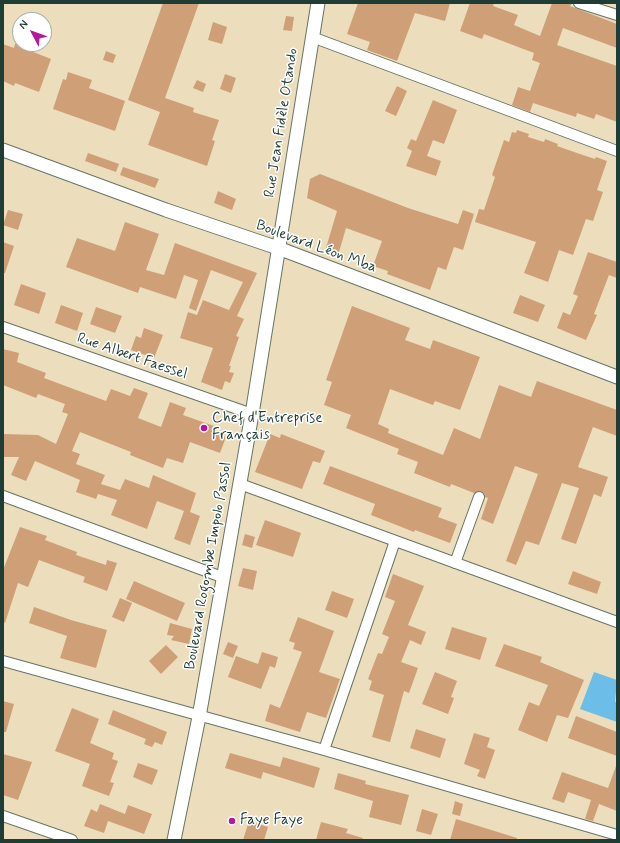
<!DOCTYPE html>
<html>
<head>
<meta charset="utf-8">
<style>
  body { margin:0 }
  #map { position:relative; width:620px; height:843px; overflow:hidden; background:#ecdebc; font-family:Mynerve,sans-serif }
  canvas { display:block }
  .frame { position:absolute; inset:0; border:4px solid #1f3d34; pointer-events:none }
  .north { position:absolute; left:12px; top:12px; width:40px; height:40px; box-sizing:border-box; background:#fff; border:1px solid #a5b1ae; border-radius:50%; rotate:311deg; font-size:11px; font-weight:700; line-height:16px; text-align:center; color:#1f3d34 }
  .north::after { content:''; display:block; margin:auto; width:14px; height:18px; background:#b5179e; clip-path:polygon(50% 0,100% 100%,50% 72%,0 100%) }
</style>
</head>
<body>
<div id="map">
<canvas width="620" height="843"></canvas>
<div class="frame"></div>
<div class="north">N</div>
</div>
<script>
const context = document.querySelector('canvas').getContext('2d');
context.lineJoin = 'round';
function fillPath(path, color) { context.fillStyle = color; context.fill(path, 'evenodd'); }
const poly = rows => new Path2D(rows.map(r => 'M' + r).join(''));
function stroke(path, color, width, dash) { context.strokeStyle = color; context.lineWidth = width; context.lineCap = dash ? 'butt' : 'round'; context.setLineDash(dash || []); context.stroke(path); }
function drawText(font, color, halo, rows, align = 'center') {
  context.font = font + ' Mynerve,sans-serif'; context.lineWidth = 3; context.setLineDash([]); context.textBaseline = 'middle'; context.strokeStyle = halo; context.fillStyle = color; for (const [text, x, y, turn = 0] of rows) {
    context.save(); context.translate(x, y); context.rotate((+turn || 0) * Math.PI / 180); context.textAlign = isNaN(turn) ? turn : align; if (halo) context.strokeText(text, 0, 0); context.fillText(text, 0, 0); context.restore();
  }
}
fillPath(poly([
  [594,672,617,680,615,702,617,702,617,722,580,709]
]), '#6cbde7');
fillPath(poly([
  [163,3,199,3,165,98,194,108,193,112,219,120,212,140,215,141,207,166,148,145,160,112,128,100],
  [358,3,450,3,445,21,415,13,397,61,367,50,370,42,347,34],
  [470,3,494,3,493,6,518,15,514,25,540,36,552,3,572,3,570,6,617,24,617,48,563,28,557,45,617,66,617,122,596,114,594,119,577,113,576,117,533,103,530,112,512,105,518,87,530,91,540,63,532,60,534,53,484,34,482,39,460,31],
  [286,16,294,17,292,31,283,30],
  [213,22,227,27,222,44,208,40],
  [3,44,14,48,15,44,25,44,23,48,51,59,39,92,15,83,14,86,3,81],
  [106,51,116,55,113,63,103,60],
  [68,72,92,80,89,88,125,101,115,131,53,109,63,79,66,80],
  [225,74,236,78,231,93,220,89],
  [197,80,206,84,203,92,193,88],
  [397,86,407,91,396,116,385,111],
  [433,100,457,110,444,144,433,140,427,156,441,161,436,176,406,166,412,151,407,148,411,139,416,141],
  [517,130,529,134,528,137,544,142,545,139,558,144,557,146,577,153,595,159,596,157,607,161,597,190,603,192,593,221,586,219,573,255,559,250,548,282,524,273,536,242,475,222,479,209,484,210,495,177,492,175,504,140,509,142,512,132,516,133],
  [88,153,119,164,116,172,85,161],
  [123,167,159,179,155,188,120,175],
  [320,174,408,208,458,224,463,210,474,214,463,250,454,247,446,270,438,267,430,290,387,274,388,271,373,266,382,241,346,228,339,252,326,248,337,211,307,198,310,179],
  [218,191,236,199,232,210,214,203],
  [8,210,23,214,18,230,3,225],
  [125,222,159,234,146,270,164,275,175,243,257,273,237,316,244,319,236,336,239,337,229,366,231,366,229,372,234,373,230,383,225,381,222,390,201,382,213,348,180,338,188,312,197,315,203,300,229,310,243,282,211,270,196,311,189,308,198,280,184,275,176,299,140,287,138,293,66,267,77,238,115,251],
  [3,242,14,246,5,273,3,273],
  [588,252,617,262,617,278,609,275,594,314,597,315,586,340,557,328,563,312,570,315,578,296,573,294],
  [21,284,46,293,39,314,14,305],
  [520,295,545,305,538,322,513,313],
  [61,305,83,313,77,331,55,323],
  [352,306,410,328,405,340,430,349,433,340,480,357,460,410,435,401,433,405,390,389,378,424,389,429,388,433,443,455,454,428,480,439,499,385,531,397,537,381,617,410,617,436,593,427,578,467,608,477,601,497,594,494,576,544,561,539,579,488,562,483,539,545,526,541,516,565,506,561,538,474,515,466,493,524,481,519,488,498,485,497,484,493,478,491,474,493,451,484,450,487,414,473,418,462,397,454,399,449,346,428,351,415,324,405,332,382,326,380],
  [96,307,122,316,115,333,90,324],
  [144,328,163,335,154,358,131,350,136,336,141,338],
  [3,349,19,353,17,362,46,373,44,378,106,401,111,389,130,396,134,388,148,393,138,418,161,427,170,402,186,408,183,415,214,426,212,432,226,437,220,453,190,442,183,463,167,458,163,468,130,455,131,452,80,432,72,451,80,454,76,464,105,475,101,484,120,490,125,479,149,488,153,475,196,493,190,512,200,516,190,545,174,539,184,511,157,501,147,529,111,515,117,500,98,494,96,499,76,492,80,480,35,461,26,481,11,475,19,457,3,457,3,434,38,435,56,444,68,414,62,412,65,404,38,394,36,398,3,385],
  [270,434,280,438,281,434,325,451,320,463,313,461,302,489,255,472],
  [330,466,442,508,438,517,457,524,450,543,415,530,414,532,371,515,375,504,323,484],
  [265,520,301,533,293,557,256,545],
  [20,527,47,536,45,540,77,552,76,555,106,565,107,560,117,563,107,591,83,582,85,577,39,560,28,587,18,583,5,623,3,622,3,570],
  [245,534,255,537,252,548,242,545],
  [243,568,257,571,253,590,238,586],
  [573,571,601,582,597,594,568,584],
  [393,574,424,586,408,625,426,632,421,645,410,640,401,662,418,668,409,693,404,691,390,742,372,737,384,695,369,690,372,681,368,679,378,653,382,654,389,637,382,634,395,601,385,597],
  [134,581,185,603,177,621,126,599],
  [332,591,354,599,347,618,325,610],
  [120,598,132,603,124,622,112,617],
  [34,607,71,620,107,630,96,668,60,658,67,636,29,623],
  [298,617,334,631,319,672,340,679,326,718,307,712,300,732,265,721,270,704,280,708,302,652,293,649,295,643,289,641],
  [170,623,192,629,189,644,171,640,174,636,167,635],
  [452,627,487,638,480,660,445,649],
  [228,642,238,646,233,658,223,654],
  [504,644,542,657,540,662,584,680,568,718,557,715,547,742,518,730,529,702,539,706,548,685,495,666],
  [166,645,178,657,161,674,149,661],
  [262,652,278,657,275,668,270,666,261,689,228,677,236,656,258,664],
  [435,672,457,681,451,697,454,698,448,714,422,704],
  [3,701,14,704,6,732,3,732],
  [72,708,99,719,90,743,114,753,112,759,118,761,110,782,114,783,109,796,82,786,90,764,55,751],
  [113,710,167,732,162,745,155,742,152,747,144,744,146,739,108,724],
  [576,716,617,732,617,756,568,738],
  [416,729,446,739,440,758,410,748],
  [474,733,490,738,487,747,495,750,485,779,477,776,480,770,464,764],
  [230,753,280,767,283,757,320,768,314,788,263,772,261,779,225,768],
  [3,754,32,762,18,800,3,795],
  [138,763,158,770,152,785,133,777],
  [616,766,617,811,599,804,593,821,585,819,591,800,568,792,564,803,552,799,562,772,608,788],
  [338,773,366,781,365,784,409,795,401,825,369,817,373,801,334,789],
  [455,801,463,804,460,816,452,814],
  [100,804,125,814,128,805,152,814,144,834,108,821,104,833,84,826,91,809,97,812],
  [422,809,438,814,431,835,416,831],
  [456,819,517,838,517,840,450,840],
  [249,821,268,827,264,840,243,840],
  [321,822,348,829,346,833,363,838,362,840,316,840]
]), '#cf9f78');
const minor = poly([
  [579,3,617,15],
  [312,37,617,151],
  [3,327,252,414],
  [240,484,617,622],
  [3,496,222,577],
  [455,563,479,497],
  [3,661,324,750,617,835],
  [324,750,395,541],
  [3,816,72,840]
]);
const tertiary = poly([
  [3,150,166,210,278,248,617,377],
  [174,840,199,717,252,414,318,3]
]);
stroke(minor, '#677564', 12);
stroke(tertiary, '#677564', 15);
stroke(minor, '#fff', 10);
stroke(tertiary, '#fff', 13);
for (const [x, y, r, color] of [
  [204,428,4,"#b5179e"],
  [232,821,4,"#b5179e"]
]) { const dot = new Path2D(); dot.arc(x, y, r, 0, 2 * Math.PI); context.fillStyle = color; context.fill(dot); stroke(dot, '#fff', 1.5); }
drawText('15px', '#1f3d34', '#fff', [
  ["Rue Jean Fidèle Otando",282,123,-81],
  ["Boulevard Léon Mba",316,247,20],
  ["Rue Albert Faessel",132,357,19],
  ["Boulevard Rogombe Impolo Passol",209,566,-80]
]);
drawText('15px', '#1f3d34', '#fff', [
  ["Chef d'Entreprise",212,419],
  ["Français",212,436],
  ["Faye Faye",240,821]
], 'left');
</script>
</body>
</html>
